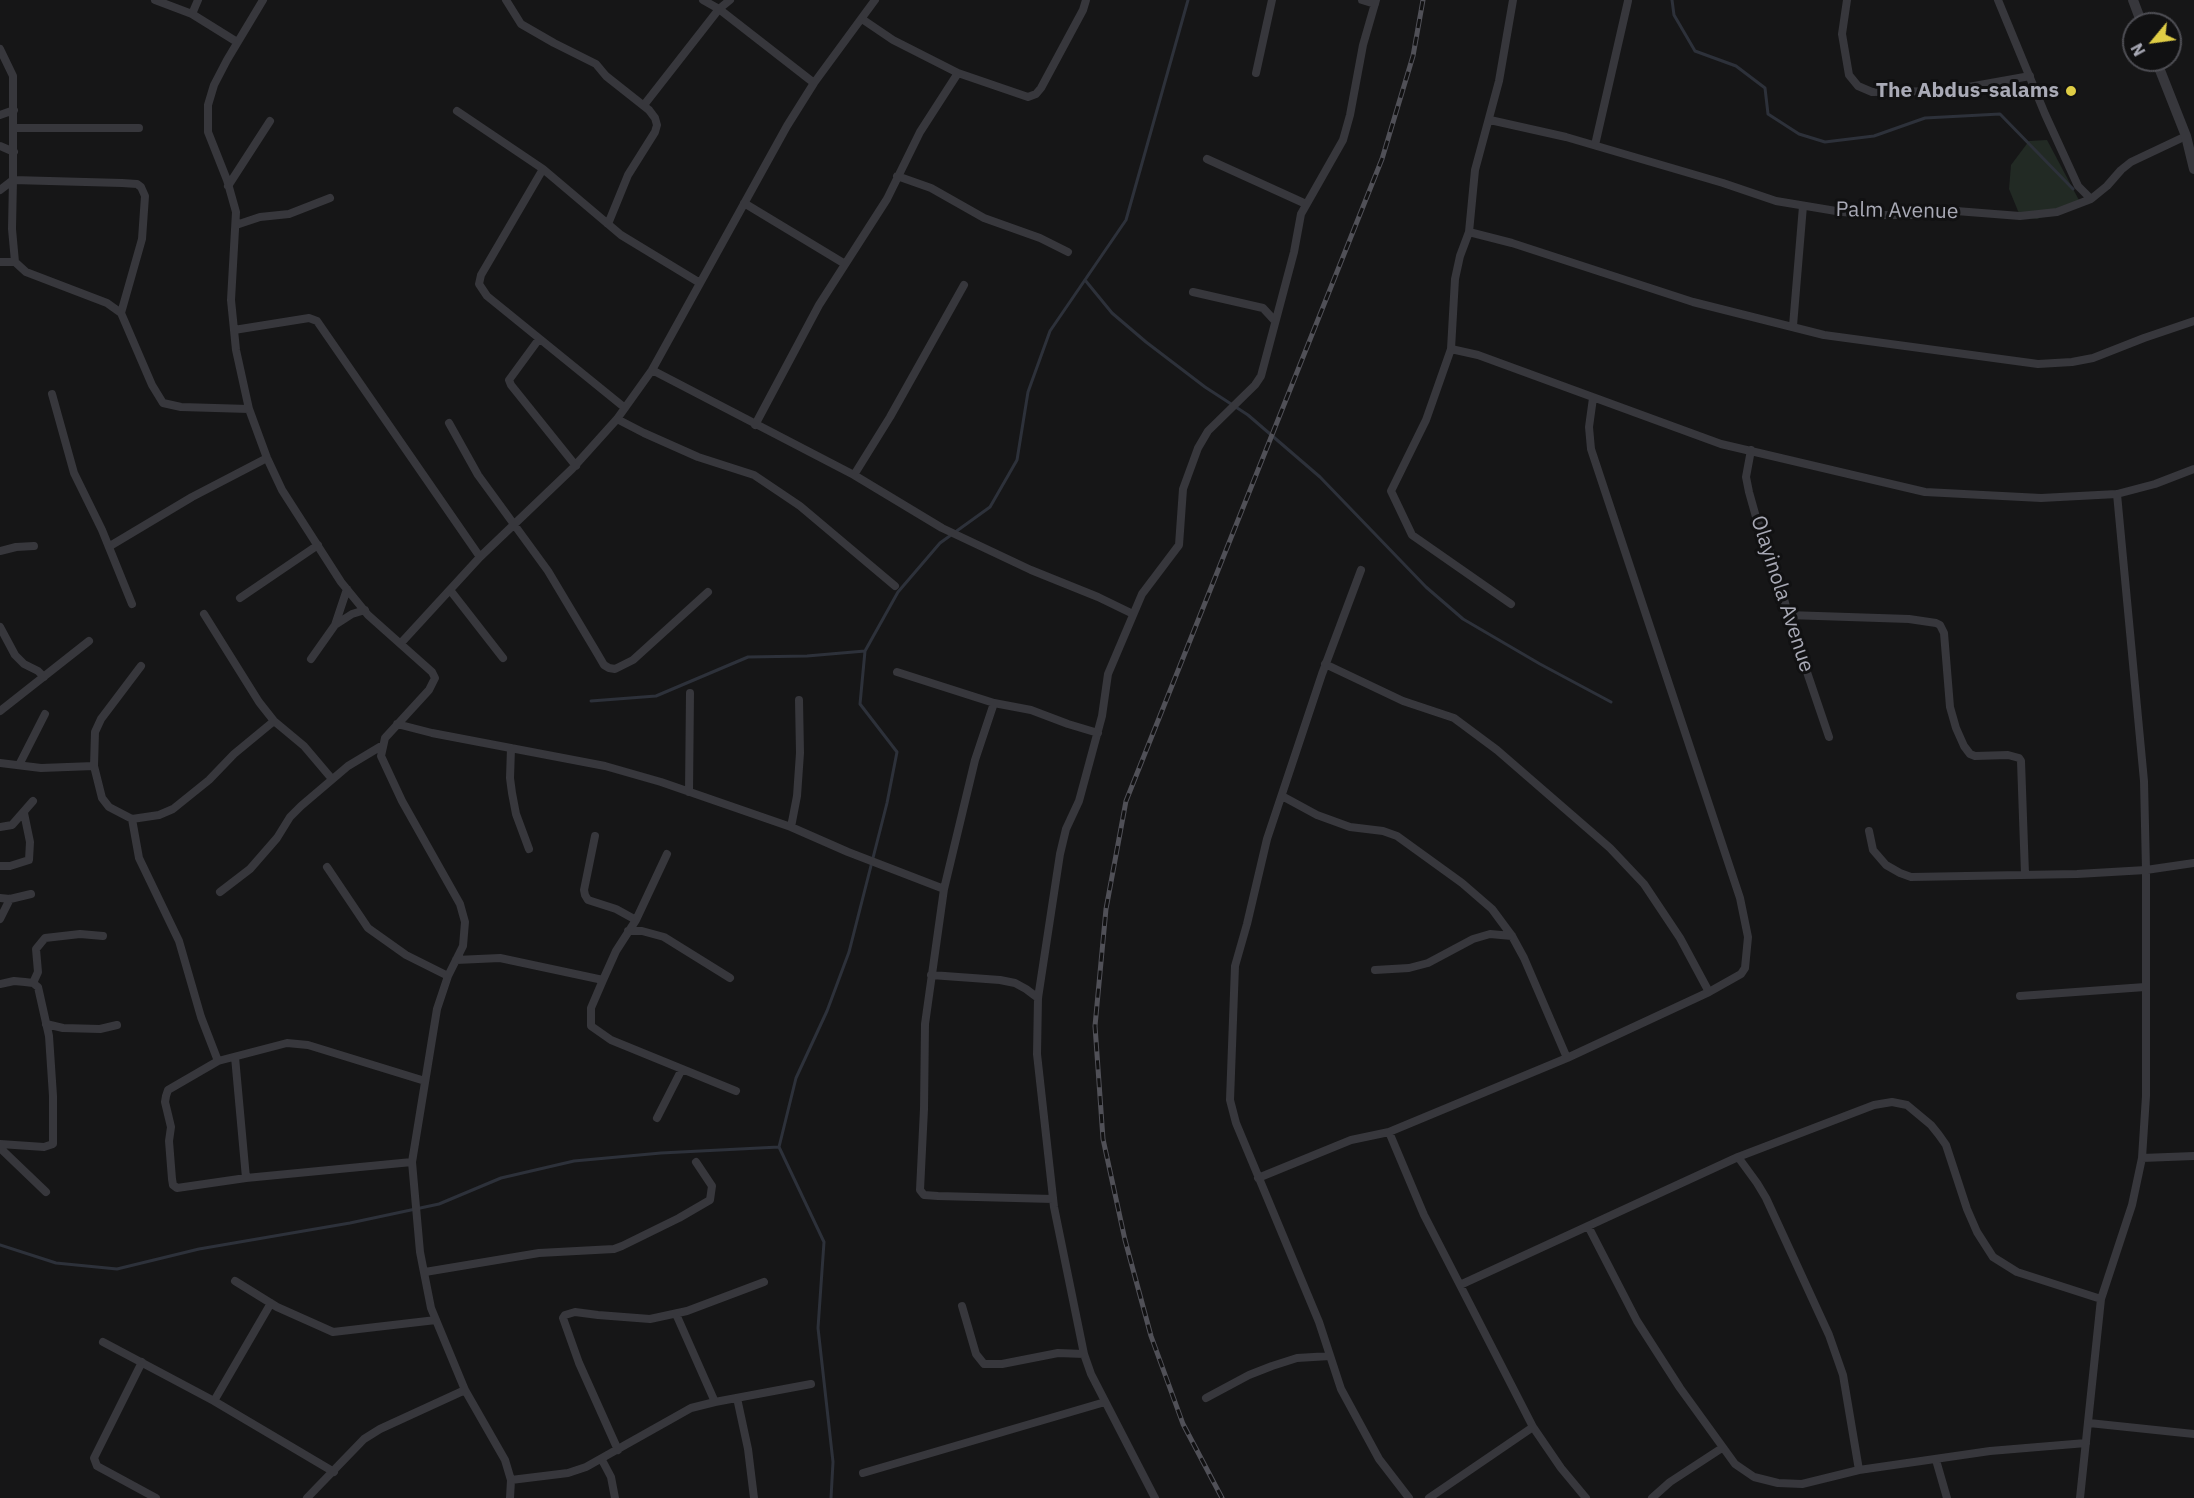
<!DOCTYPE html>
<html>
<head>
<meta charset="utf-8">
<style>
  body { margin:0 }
  #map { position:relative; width:2194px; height:1498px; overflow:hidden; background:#161617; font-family:"IBM Plex Sans",sans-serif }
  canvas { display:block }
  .north { position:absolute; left:2122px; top:12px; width:60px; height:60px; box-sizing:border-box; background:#111112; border:2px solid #4e4e54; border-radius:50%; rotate:241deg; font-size:16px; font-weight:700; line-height:24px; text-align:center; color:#a9aab6 }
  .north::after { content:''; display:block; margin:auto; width:21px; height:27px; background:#dfcd45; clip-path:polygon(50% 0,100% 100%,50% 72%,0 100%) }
</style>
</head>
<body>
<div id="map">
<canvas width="2194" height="1498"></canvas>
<div class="north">N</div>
</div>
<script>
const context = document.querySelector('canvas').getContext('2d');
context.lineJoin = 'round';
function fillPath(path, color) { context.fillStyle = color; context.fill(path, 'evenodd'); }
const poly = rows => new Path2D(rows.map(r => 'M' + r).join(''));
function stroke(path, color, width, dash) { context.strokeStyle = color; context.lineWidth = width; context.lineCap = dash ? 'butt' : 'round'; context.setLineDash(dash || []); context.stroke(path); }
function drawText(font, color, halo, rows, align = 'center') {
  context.font = font + ' "IBM Plex Sans",sans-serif'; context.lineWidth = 6; context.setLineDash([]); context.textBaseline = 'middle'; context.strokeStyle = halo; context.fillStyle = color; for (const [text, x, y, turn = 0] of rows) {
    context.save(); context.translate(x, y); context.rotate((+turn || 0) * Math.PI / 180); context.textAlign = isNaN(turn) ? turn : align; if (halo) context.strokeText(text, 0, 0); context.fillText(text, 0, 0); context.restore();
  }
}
fillPath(poly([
  [2047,140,2081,204,2037,219,2022,217,2018,211,2009,189,2011,165,2029,141]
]), '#222a24');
stroke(poly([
  [1672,0,1674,15,1695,51,1736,66,1765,88,1768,114,1799,134,1825,142,1874,136,1925,118,2000,114,2073,189],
  [1085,280,1112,313,1146,342,1205,387,1248,415,1320,477,1426,587,1463,619,1540,664,1611,702],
  [591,701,656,696,748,657,807,656,865,651],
  [0,1245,56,1263,117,1269,199,1249,350,1223,439,1204,501,1178,574,1161,661,1153,779,1147],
  [831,1498,833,1462,818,1328,824,1242,779,1147,796,1078,827,1011,849,952,887,803,897,752,860,704,865,651,898,592,940,543,990,507,1017,460,1028,392,1050,331,1126,220,1188,0]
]), '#2d313a', 3);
stroke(poly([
  [155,0,192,14,237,42],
  [263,0,227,60,214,85,208,105,208,132,227,180,236,212,231,300,236,350,249,409,267,458,282,490,341,582,368,615,432,672,435,678,429,690,385,738,381,756,402,801,460,904,465,922,463,946,448,976,437,1009,412,1162,420,1252,431,1308,465,1390,505,1460,511,1480,510,1498],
  [506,0,521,24,554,43,596,64,606,76,649,110,655,118,657,125,655,132,628,175,608,224],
  [703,0,719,9,814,83],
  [1362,0,1375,4],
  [1847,0,1842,34,1849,75,1858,86,1872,92,1946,91,2030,76],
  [1998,0,2045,114,2078,186,2091,199],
  [192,14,198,0],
  [862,19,893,40,958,73,1028,97,1036,94,1041,88,1083,10,1086,0],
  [0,49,13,76,13,180,12,229,15,262,26,272,107,303,121,313,152,385,163,403,181,407,249,409],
  [1256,73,1272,0],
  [644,105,719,9,730,0],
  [457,111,543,169,621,235,700,283],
  [0,115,14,110],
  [1490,120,1566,137,1723,183,1776,201,1842,212,1881,215,1919,215,1956,211,2020,216,2057,212,2091,199,2107,186,2121,170,2131,162,2186,136],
  [14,128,139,128],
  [1595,145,1628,1],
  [0,146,14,152],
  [1207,159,1306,204],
  [543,169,481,275,479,284,487,296,625,408],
  [897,176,931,188,984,218,1040,238,1068,252],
  [228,186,270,121],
  [0,190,13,180,122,183,137,184,141,187,145,196,142,239,121,313],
  [744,203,845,264],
  [236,225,260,217,289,214,330,198],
  [1469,232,1512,243,1693,302,1824,335,2038,364,2072,362,2093,358,2144,338,2194,321],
  [0,262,15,262],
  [1193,292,1263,308,1275,321],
  [1793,326,1803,206],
  [234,330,309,318,317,321,480,557],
  [539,339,509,380,511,385,576,466],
  [1451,349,1478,355,1721,444,1925,492,2041,498,2117,494,2155,484,2194,469],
  [652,370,854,475,942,528,1031,570,1098,597,1133,614],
  [52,394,74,473,102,530,132,604],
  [617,419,644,433,698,457,754,475,800,506,895,586],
  [449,423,478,475,548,571,597,653,604,665,609,668,615,669,633,660,708,592],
  [755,425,819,305,887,199,920,132,958,73],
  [1751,450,1746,477,1749,492,1756,517,1773,559,1792,628,1829,737],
  [854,475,890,417,964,285],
  [110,546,192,497,267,458],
  [0,551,16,547,34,546],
  [1361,570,1322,674,1267,839,1247,924,1235,966,1230,1100,1236,1123,1319,1322,1341,1389,1379,1459,1409,1498],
  [450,590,503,658],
  [240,598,318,545],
  [1511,604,1412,535,1391,491,1426,420,1451,349,1455,279,1460,256,1469,232,1475,170,1499,81,1513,0],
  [204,614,259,702,274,721,304,746,332,779],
  [1788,615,1909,619,1936,623,1940,625,1944,633,1950,707,1956,728,1964,746,1970,754,1975,756,2008,755,2019,758,2021,761,2025,874],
  [335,625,352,614,365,610],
  [0,627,15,655,24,664,38,671,44,677],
  [401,643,480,557,572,469,617,419,652,370,787,126,814,83,875,0],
  [311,659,335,625,347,589],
  [1325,664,1403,701,1454,718,1497,750,1610,848,1644,884,1680,938,1709,992],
  [141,666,101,719,95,732,94,766,102,798,109,807,132,819,159,815,173,809,209,780,234,754,274,721],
  [897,672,994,703,1031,710,1068,724,1098,733],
  [994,703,975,760,944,889,925,1024,924,1109,920,1190,924,1195,938,1196,1053,1199],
  [0,711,89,641],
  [397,724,432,733,605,766,661,782,791,827,848,852,944,889],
  [511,748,510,778,512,793,516,814,529,849],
  [0,763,41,768,94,766],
  [19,765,45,714],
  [689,792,690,693],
  [1282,796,1317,815,1350,827,1383,831,1397,836,1462,883,1492,909,1512,936,1524,958,1567,1058],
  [132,819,139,858,179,941,201,1017,218,1061],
  [0,827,12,825,33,801],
  [791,827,797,796,800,753,799,700],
  [1869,831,1873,850,1886,865,1900,873,1911,877,2077,874,2146,870,2194,863],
  [595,836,584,890,585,895,588,900,616,909,636,920],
  [667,854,636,920,616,951,603,980,591,1008,591,1026,611,1040,736,1091],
  [0,866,10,866,29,860,30,842,24,813],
  [327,867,368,928,406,955,448,976],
  [220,892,250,869,277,838,290,817,301,806,348,766,383,745],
  [0,898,10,899,31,894],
  [0,919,10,899],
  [628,931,642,931,664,937,730,978],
  [456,960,500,958,603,980],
  [1375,970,1409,968,1428,963,1473,939,1490,934,1512,936],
  [931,975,1000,980,1015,983,1026,989,1038,998],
  [33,983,38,972,36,949,45,938,80,934,103,936],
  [0,984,14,981,25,982,33,983,38,987,49,1036,53,1096,53,1144,44,1147,0,1144],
  [2020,996,2145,987],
  [46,1024,63,1028,100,1029,117,1025],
  [235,1057,246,1178],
  [657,1118,682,1069],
  [1389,1132,1424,1215,1533,1427,1561,1468,1586,1498],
  [0,1148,46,1192],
  [1738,1157,1757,1183,1766,1198,1829,1335,1843,1375,1859,1470],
  [2142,1158,2194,1156],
  [412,1162,246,1178,177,1188,173,1185,172,1179,169,1141,171,1127,165,1102,166,1096,168,1090,218,1061,287,1043,308,1045,425,1081],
  [1258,1178,1351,1140,1389,1132,1567,1058,1709,992,1741,974,1745,968,1748,937,1740,898,1591,449,1589,427,1593,398],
  [1588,1226,1637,1321,1680,1388,1735,1464,1754,1477,1778,1483,1802,1484,1859,1470,1990,1451,2086,1443],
  [425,1272,539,1253,614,1249,622,1246,679,1218,710,1200,712,1186,696,1162],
  [235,1281,277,1307,333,1332,436,1320],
  [1460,1285,1738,1157,1874,1105,1892,1102,1907,1105,1931,1125,1939,1135,1946,1145,1967,1209,1977,1232,1993,1257,2017,1272,2101,1299],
  [962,1306,976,1354,984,1364,1002,1364,1058,1353,1084,1354],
  [676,1314,715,1402],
  [103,1342,214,1401,334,1472],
  [142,1362,94,1458,97,1466,156,1498],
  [737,1398,748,1449,754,1498],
  [1206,1398,1249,1375,1272,1366,1297,1358,1330,1356],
  [214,1401,271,1303],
  [2089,1423,2194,1434],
  [618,1450,579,1363,563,1318,565,1315,575,1312,598,1315,650,1319,687,1311,764,1282],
  [602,1460,611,1477,615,1498],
  [1936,1460,1947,1498],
  [863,1473,1105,1402],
  [511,1480,568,1473,586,1467,691,1408,715,1402,811,1384],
  [307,1498,364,1439,380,1429,465,1390],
  [1155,1498,1091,1374,1084,1354,1054,1207,1037,1054,1038,998,1060,854,1066,829,1079,801,1102,716,1108,674,1142,594,1179,545,1183,489,1198,448,1208,431,1255,385,1261,376,1294,252,1301,214,1343,140,1350,115,1363,45,1376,0],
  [1429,1498,1533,1427],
  [1652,1498,1670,1482,1722,1448],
  [2080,1498,2101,1299,2132,1205,2142,1158,2146,1096,2146,870,2144,781,2117,494]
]), '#37373c', 8);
stroke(poly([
  [2133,0,2142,24],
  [2156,60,2186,136,2194,169]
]), '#37373c', 10);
const rail = poly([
  [1222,1498,1183,1424,1151,1336,1125,1240,1103,1139,1095,1026,1106,909,1126,801,1382,159,1413,56,1423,0]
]);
stroke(rail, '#505057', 5);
stroke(rail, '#111112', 3, [9]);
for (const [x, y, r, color] of [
  [2071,91,6,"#dfcd45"]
]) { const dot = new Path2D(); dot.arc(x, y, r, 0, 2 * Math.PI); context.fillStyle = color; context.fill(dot); stroke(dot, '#111112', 2); }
drawText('bold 21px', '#a9aab6', '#111112', [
  ["The Abdus-salams",2059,91]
], 'right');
drawText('21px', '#a9aab6', '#111112', [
  ["Palm Avenue",1897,211,1],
  ["Olayinola Avenue",1782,594,72]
]);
</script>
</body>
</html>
